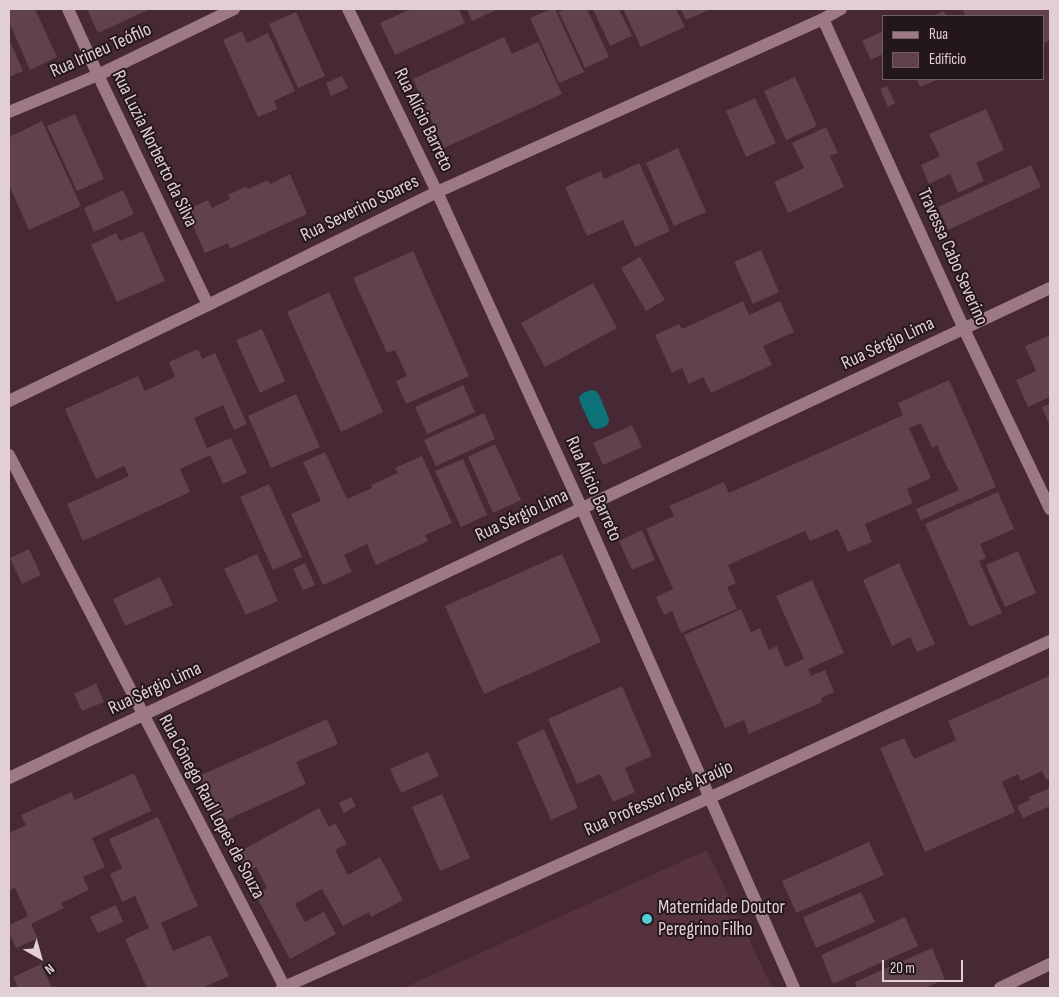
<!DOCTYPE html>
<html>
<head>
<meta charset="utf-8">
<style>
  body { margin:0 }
  #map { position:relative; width:1059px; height:997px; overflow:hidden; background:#462934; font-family:"Sofia Sans Condensed",sans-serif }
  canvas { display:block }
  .frame { position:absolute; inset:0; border:10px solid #e2cfd5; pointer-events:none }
  .legend { position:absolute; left:882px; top:15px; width:162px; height:65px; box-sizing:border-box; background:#24171b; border:1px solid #706165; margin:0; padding:6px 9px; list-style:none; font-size:15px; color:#e2cfd5 }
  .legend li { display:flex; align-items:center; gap:10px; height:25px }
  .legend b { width:25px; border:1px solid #706165 }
  .north { position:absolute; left:15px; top:932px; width:50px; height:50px; -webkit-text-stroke:4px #24171b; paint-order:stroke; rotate:142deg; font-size:14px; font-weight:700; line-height:20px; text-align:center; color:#e2cfd5 }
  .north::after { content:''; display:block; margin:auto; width:18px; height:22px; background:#e2cfd5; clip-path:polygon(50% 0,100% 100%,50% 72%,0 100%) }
  .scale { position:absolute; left:882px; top:960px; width:81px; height:22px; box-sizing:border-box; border:2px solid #e2cfd5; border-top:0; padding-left:6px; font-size:15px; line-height:18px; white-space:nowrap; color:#e2cfd5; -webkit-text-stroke:4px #24171b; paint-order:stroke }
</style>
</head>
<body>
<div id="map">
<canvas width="1059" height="997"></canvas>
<div class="frame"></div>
<ul class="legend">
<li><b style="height:6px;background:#9c7985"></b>Rua</li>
<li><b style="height:14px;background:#60414c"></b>Edifício</li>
</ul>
<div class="north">N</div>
<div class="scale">20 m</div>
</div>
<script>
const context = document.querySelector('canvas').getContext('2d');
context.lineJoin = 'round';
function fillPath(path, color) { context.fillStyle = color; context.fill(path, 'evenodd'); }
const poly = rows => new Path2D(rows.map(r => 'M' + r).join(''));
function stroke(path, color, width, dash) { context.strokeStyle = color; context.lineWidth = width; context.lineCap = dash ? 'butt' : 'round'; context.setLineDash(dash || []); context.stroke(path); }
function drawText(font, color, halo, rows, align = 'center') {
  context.font = font + ' "Sofia Sans Condensed",sans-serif'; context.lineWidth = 4; context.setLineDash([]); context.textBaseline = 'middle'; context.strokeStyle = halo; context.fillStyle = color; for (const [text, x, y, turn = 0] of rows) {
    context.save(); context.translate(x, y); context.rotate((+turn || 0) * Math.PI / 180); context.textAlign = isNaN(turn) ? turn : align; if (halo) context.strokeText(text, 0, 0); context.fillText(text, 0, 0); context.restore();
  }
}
fillPath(poly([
  [707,850,772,988,403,988]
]), '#56323f');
fillPath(poly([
  [591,390,596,391,599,395,608,416,609,422,606,426,598,429,593,428,590,424,580,402,579,397,583,393]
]), '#0e7279');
fillPath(poly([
  [9,9,35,9,57,57,30,70,9,22],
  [87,9,150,9,98,33],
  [411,9,459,9,465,23,395,55,380,23],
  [467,9,498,9,472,21],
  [551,9,555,9,584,72,559,83,530,18],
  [566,9,587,9,609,57,585,68,559,12],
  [593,9,619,9,632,36,610,46],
  [623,9,676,9,685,27,641,47],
  [681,9,711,9,686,20],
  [962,9,1050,9,1050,40,1044,43,1043,41,1043,16,966,16],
  [944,11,946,16,933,16],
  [296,12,325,76,298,88,269,24],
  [242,31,247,43,268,33,295,91,274,101,277,109,258,117,223,40],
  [883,31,883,54,871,60,862,41],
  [504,37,512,54,538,42,562,94,444,148,413,79],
  [9,39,23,71,9,77],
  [342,76,348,88,331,96,326,83],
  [795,77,817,126,786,140,764,91],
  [916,79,939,79,920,87],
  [887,86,895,103,888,107,880,89],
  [755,98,776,143,746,157,726,111],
  [986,109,1004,150,976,163,984,181,958,193,950,174,929,184,921,165,940,156,929,134],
  [75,114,104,179,77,191,47,126],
  [42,121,81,206,29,230,9,185,9,137],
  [826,127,838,153,830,156,844,187,788,213,774,182,804,168,792,143],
  [678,148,706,212,674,226,646,163],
  [639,163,670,231,635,247,623,220,587,236,565,187,601,171,604,179],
  [1031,165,1041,187,948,230,938,207],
  [290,174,307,214,230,249,228,243,205,253,186,210,208,200,212,208,230,199,228,195,247,186,248,189,268,180,270,184],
  [123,190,134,214,94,232,84,208],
  [143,231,165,281,117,302,91,245,116,233,120,241],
  [761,250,779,292,753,304,734,262],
  [413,251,469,376,406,404,396,381,407,376,395,350,387,353,353,278],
  [640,257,665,300,646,311,621,268],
  [593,283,617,328,545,367,521,323],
  [329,292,383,412,341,432,287,312],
  [743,301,749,315,780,301,794,332,763,346,772,365,711,393,703,377,689,384,682,368,672,373,655,335,679,324,682,329],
  [262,329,285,381,260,393,236,340],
  [1050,335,1050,397,1028,407,1016,380,1036,371,1025,346],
  [198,349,202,359,215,353,247,424,234,430,223,405,194,418,207,448,231,438,247,473,223,484,210,455,180,469,190,492,83,541,67,504,129,476,124,466,96,479,65,409,138,376,145,391,175,377,169,362],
  [949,380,996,487,921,520,916,509,959,490,949,470,948,470,937,445,932,448,921,423,909,428,931,478,907,489,913,503,865,524,872,542,848,552,838,529,810,541,805,531,728,565,736,583,727,587,737,609,681,633,672,611,664,615,656,597,673,589,646,529,674,516,669,506,724,482,729,493,855,437,903,415,898,403],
  [463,385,475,412,427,434,415,407],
  [296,394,320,447,271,468,248,416],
  [1050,404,1050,426,1042,407],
  [484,413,495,439,436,466,424,440],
  [632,425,642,447,603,465,593,443],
  [495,444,521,500,493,513,468,457],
  [325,452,347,499,372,488,371,485,398,473,395,468,422,456,452,523,425,535,428,541,376,565,367,544,344,555,352,572,323,585,291,514,321,501,303,462],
  [463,459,487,515,461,527,435,471],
  [269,484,302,557,273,570,240,497],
  [998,492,1014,529,980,544,986,558,979,561,1002,613,970,627,925,524],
  [642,530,655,560,632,570,619,541],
  [29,549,41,575,22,584,10,558],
  [1018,551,1036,593,1005,607,986,565],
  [257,554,278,601,246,615,224,569],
  [562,554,601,642,484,694,445,606],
  [305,563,315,585,303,590,293,569],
  [899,563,935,644,917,652,910,637,892,646,863,580],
  [160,577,173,605,125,626,113,599],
  [812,580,844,653,808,669,811,676,825,670,834,692,821,698,822,702,749,734,744,720,725,728,684,635,741,609,751,632,760,628,769,650,777,646,785,667,804,659,776,596],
  [1049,676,1050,679,1050,778,1046,780,1042,771,1021,781,1018,774,1002,782,1015,812,925,852,880,748,904,738,914,759,956,740,948,721],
  [96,683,104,702,82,711,74,694],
  [622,686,652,756,625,768,635,792,613,802,600,774,577,784,548,719],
  [327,719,338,744,296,762,306,784,220,823,199,776],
  [544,729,578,808,551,820,517,742],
  [428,752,439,776,401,793,390,769],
  [134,773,151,811,92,838,105,867,83,877,89,890,61,903,64,908,31,924,38,938,16,948,9,933,9,925,28,916,15,888,9,890,9,833,26,825,21,815,71,792,75,800],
  [1050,788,1050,806,1023,818,1017,806,1030,800,1028,797],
  [442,794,470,858,440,871,412,807],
  [351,797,356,806,344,813,339,803],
  [319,808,329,827,335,823,347,844,335,850,348,875,380,857,403,900,371,917,369,912,343,926,322,889,295,904,305,922,324,912,336,934,290,959,255,894,267,888,256,867,247,872,237,853],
  [158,817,198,906,161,923,173,951,210,935,229,976,202,988,147,988,125,939,149,928,135,896,122,902,110,874,122,868,109,839],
  [869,842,884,875,796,913,782,881],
  [861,892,875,922,816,948,803,917],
  [116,905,123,922,98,933,90,917],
  [905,917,918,946,833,984,821,955],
  [932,948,945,979,925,988,857,988,855,982],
  [41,964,52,988,18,988,13,977]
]), '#60414c');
stroke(poly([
  [68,9,98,75,208,305],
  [348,9,437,192,582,509,794,988],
  [823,19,964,329,1050,509],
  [9,112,98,75,234,9],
  [9,401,208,305,437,192,823,19,841,9],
  [9,455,285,988],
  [9,778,1050,288],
  [282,988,709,798,1050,641],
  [1000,988,1050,964]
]), '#9c7985', 12);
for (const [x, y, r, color] of [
  [647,919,6,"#52ccd5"]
]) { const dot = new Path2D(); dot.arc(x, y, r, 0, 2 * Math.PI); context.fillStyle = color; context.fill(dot); stroke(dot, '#24171b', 2); }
drawText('19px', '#e2cfd5', '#24171b', [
  ["Rua Irineu Teófilo",101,51,-24],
  ["Rua Alício Barreto",423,120,64],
  ["Rua Luzia Norberto da Silva",154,149,64],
  ["Rua Severino Soares",360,209,-26],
  ["Travessa Cabo Severino",952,257,66],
  ["Rua Sérgio Lima",888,344,-25],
  ["Rua Alício Barreto",593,489,66],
  ["Rua Sérgio Lima",522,516,-25],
  ["Rua Sérgio Lima",155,689,-25],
  ["Rua Professor José Araújo",659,799,-24],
  ["Rua Cônego Raul Lopes de Souza",211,807,62]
]);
drawText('19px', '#e2cfd5', '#24171b', [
  ["Maternidade Doutor",658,908],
  ["Peregrino Filho",658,930]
], 'left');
</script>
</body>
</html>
